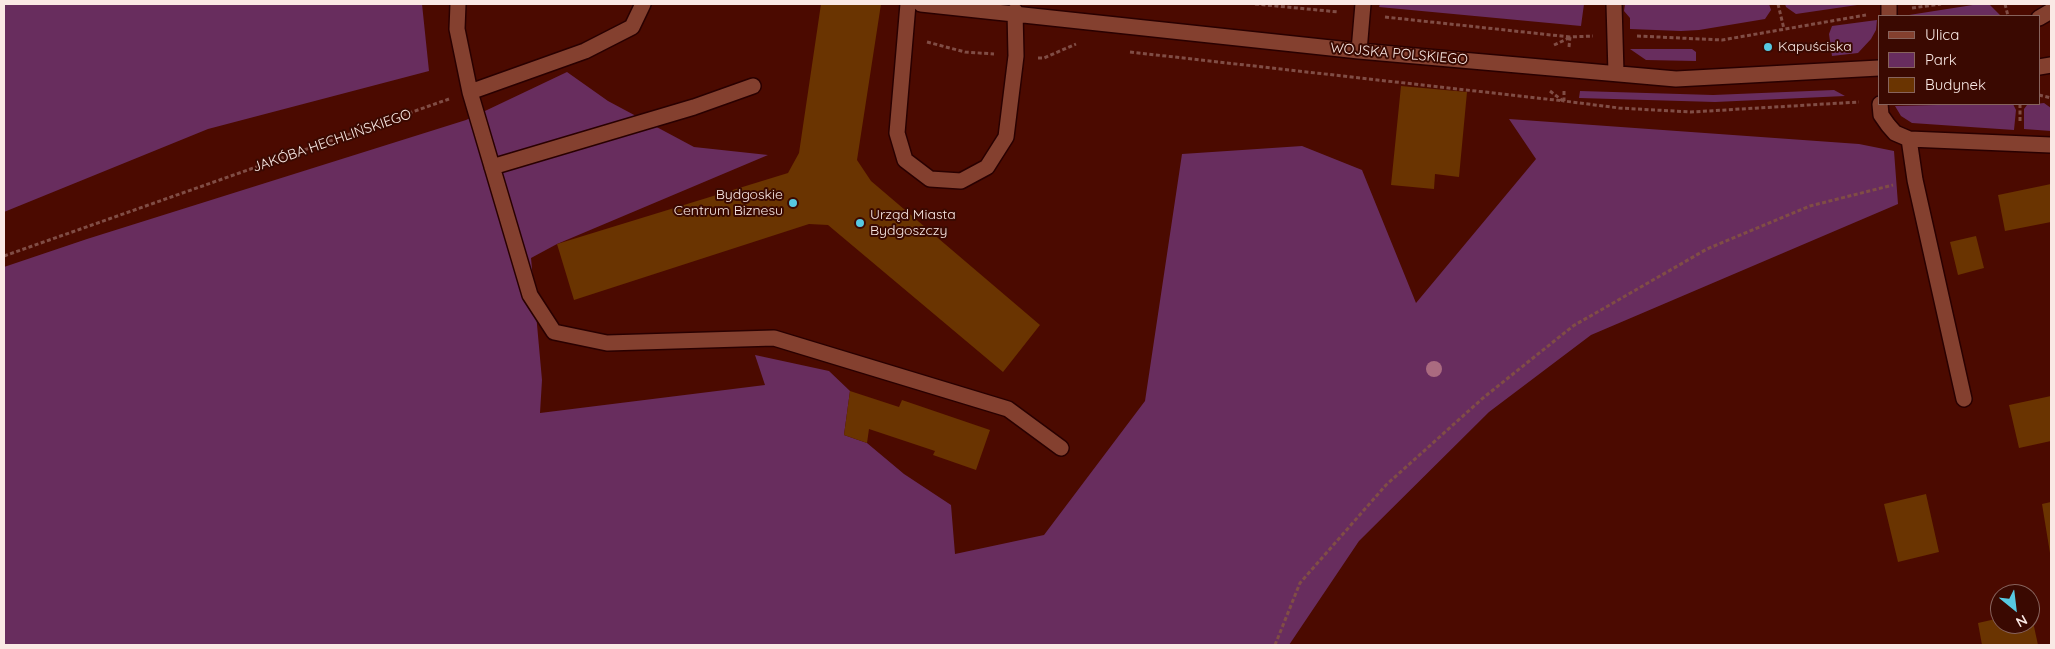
<!DOCTYPE html>
<html>
<head>
<meta charset="utf-8">
<style>
  body { margin:0 }
  #map { position:relative; width:2055px; height:649px; overflow:hidden; background:#4b0a00; font-family:Quicksand,sans-serif }
  canvas { display:block }
  .frame { position:absolute; inset:0; border:5px solid #fae9e5; pointer-events:none }
  .legend { position:absolute; left:1878px; top:15px; width:162px; height:90px; box-sizing:border-box; background:#3a0901; border:1px solid #87635c; margin:0; padding:6px 9px; list-style:none; font-size:15px; color:#fae9e5 }
  .legend li { display:flex; align-items:center; gap:10px; height:25px }
  .legend b { width:25px; border:1px solid #87635c }
  .north { position:absolute; left:1990px; top:584px; width:50px; height:50px; box-sizing:border-box; background:#3a0901; border:1px solid #87635c; border-radius:50%; rotate:151deg; font-size:14px; font-weight:700; line-height:20px; text-align:center; color:#fae9e5 }
  .north::after { content:''; display:block; margin:auto; width:18px; height:22px; background:#57c9e2; clip-path:polygon(50% 0,100% 100%,50% 72%,0 100%) }
</style>
</head>
<body>
<div id="map">
<canvas width="2055" height="649"></canvas>
<div class="frame"></div>
<ul class="legend">
<li><b style="height:6px;background:#84402f"></b>Ulica</li>
<li><b style="height:14px;background:#682d5e"></b>Park</li>
<li><b style="height:14px;background:#6a3401"></b>Budynek</li>
</ul>
<div class="north">N</div>
</div>
<script>
const context = document.querySelector('canvas').getContext('2d');
context.lineJoin = 'round';
function fillPath(path, color) { context.fillStyle = color; context.fill(path, 'evenodd'); }
const poly = rows => new Path2D(rows.map(r => 'M' + r).join(''));
function stroke(path, color, width, dash) { context.strokeStyle = color; context.lineWidth = width; context.lineCap = dash ? 'butt' : 'round'; context.setLineDash(dash || []); context.stroke(path); }
function drawText(font, color, halo, rows, align = 'center') {
  context.font = font + ' Quicksand,sans-serif'; context.lineWidth = 4; context.setLineDash([]); context.textBaseline = 'middle'; context.strokeStyle = halo; context.fillStyle = color; for (const [text, x, y, turn = 0] of rows) {
    context.save(); context.translate(x, y); context.rotate((+turn || 0) * Math.PI / 180); context.textAlign = isNaN(turn) ? turn : align; if (halo) context.strokeText(text, 0, 0); context.fillText(text, 0, 0); context.restore();
  }
}
fillPath(poly([
  [4,4,422,4,429,71,208,129,4,212],
  [1380,4,1584,4,1581,26,1379,7],
  [1625,4,1769,4,1771,10,1765,19,1699,30,1681,31,1630,29,1630,18,1624,11],
  [1785,4,1864,4,1796,14,1786,7],
  [1979,4,1990,5,2001,16,1909,15],
  [1877,20,1876,30,1871,39,1858,53,1832,56,1829,34,1832,26],
  [1630,49,1692,49,1696,52,1696,61,1646,60],
  [567,72,608,101,694,147,768,155,557,244,531,258,542,380,540,413,765,385,755,355,829,371,850,391,844,435,867,443,904,474,951,505,955,554,1044,535,1145,401,1182,154,1302,146,1362,170,1416,303,1536,159,1509,119,1859,144,1894,151,1898,204,1591,335,1489,412,1359,541,1289,645,4,645,4,267,87,239,466,120],
  [1834,90,1845,96,1715,102,1579,98,1580,91,1713,95],
  [2044,103,2051,108,2051,131,2024,129,2024,109,2027,105],
  [1979,104,2013,104,2016,110,2014,130,1912,123,1901,116,1895,106]
]), '#682d5e');
fillPath(poly([
  [821,4,881,4,857,160,871,181,1040,325,1003,372,828,225,809,224,574,300,557,244,788,173,799,153],
  [1401,86,1467,92,1459,177,1435,174,1434,189,1391,185],
  [2051,184,2051,222,2005,231,1998,195],
  [1976,236,1984,268,1958,275,1950,242],
  [850,391,899,407,902,400,990,430,976,470,933,455,935,451,869,429,867,443,844,435],
  [2051,396,2051,441,2019,448,2009,405],
  [1926,494,1939,552,1898,562,1884,504],
  [2051,502,2051,553,2050,553,2042,504],
  [2030,608,2038,645,1982,645,1978,623,2000,618,2000,624,2030,624]
]), '#6a3401');
const minor = poly([
  [458,4,457,29,470,92,530,295,554,332,607,343,774,338,1008,409,1061,448],
  [908,4,897,133,905,160,930,179,961,181,987,167,1006,137,1016,56,1015,11],
  [921,4,1359,51,1676,79,1879,68],
  [1614,4,1616,73],
  [1889,4,1889,16],
  [2039,18,2051,11],
  [1359,51,1363,4],
  [2039,67,2051,65],
  [470,92,585,51,632,27,643,4],
  [1880,104,1881,115,1888,125,1895,133,1909,139,2051,145],
  [1909,139,1915,180,1964,399],
  [492,167,694,107,753,86]
]);
stroke(minor, '#290000', 18);
stroke(poly([
  [1255,4,1339,12],
  [1778,4,1784,29],
  [2005,4,2008,16],
  [1912,8,1941,4],
  [1385,17,1570,37],
  [1637,36,1722,40,1866,15],
  [927,42,965,52,994,54],
  [1554,45,1569,38],
  [1569,47,1570,37,1593,36],
  [1130,52,1564,101],
  [1038,58,1044,58,1076,44],
  [1550,91,1563,101],
  [1564,91,1564,101,1619,108,1691,112,1859,102],
  [2039,95,2051,98],
  [2020,121,2020,104],
  [4,256,449,99],
  [1275,645,1300,583,1386,485,1483,398,1573,326,1707,249,1810,206,1893,185]
]), '#804d45', 3, [4, 2.5]);
stroke(minor, '#84402f', 15);
context.fillStyle = '#aa6b80';
for (const [x, y] of [
  [1434,369]
]) { context.beginPath(); context.arc(x, y, 8, 0, 2 * Math.PI); context.fill(); }
for (const [x, y, r, color] of [
  [1768,47,5,"#57c9e2"],
  [793,203,5,"#57c9e2"],
  [860,223,5,"#57c9e2"]
]) { const dot = new Path2D(); dot.arc(x, y, r, 0, 2 * Math.PI); context.fillStyle = color; context.fill(dot); stroke(dot, '#3a0901', 2); }
drawText('14px', '#fae9e5', '#3a0901', [
  ["Kapuściska",1778,47],
  ["Bydgoskie",783,195,"right"],
  ["Centrum Biznesu",783,211,"right"],
  ["Urząd Miasta",870,215],
  ["Bydgoszczy",870,231]
], 'left');
drawText('14px', '#fae9e5', '#3a0901', [
  ["WOJSKA POLSKIEGO",1399,54,5],
  ["JAKÓBA HECHLIŃSKIEGO",332,141,-19]
]);
</script>
</body>
</html>
